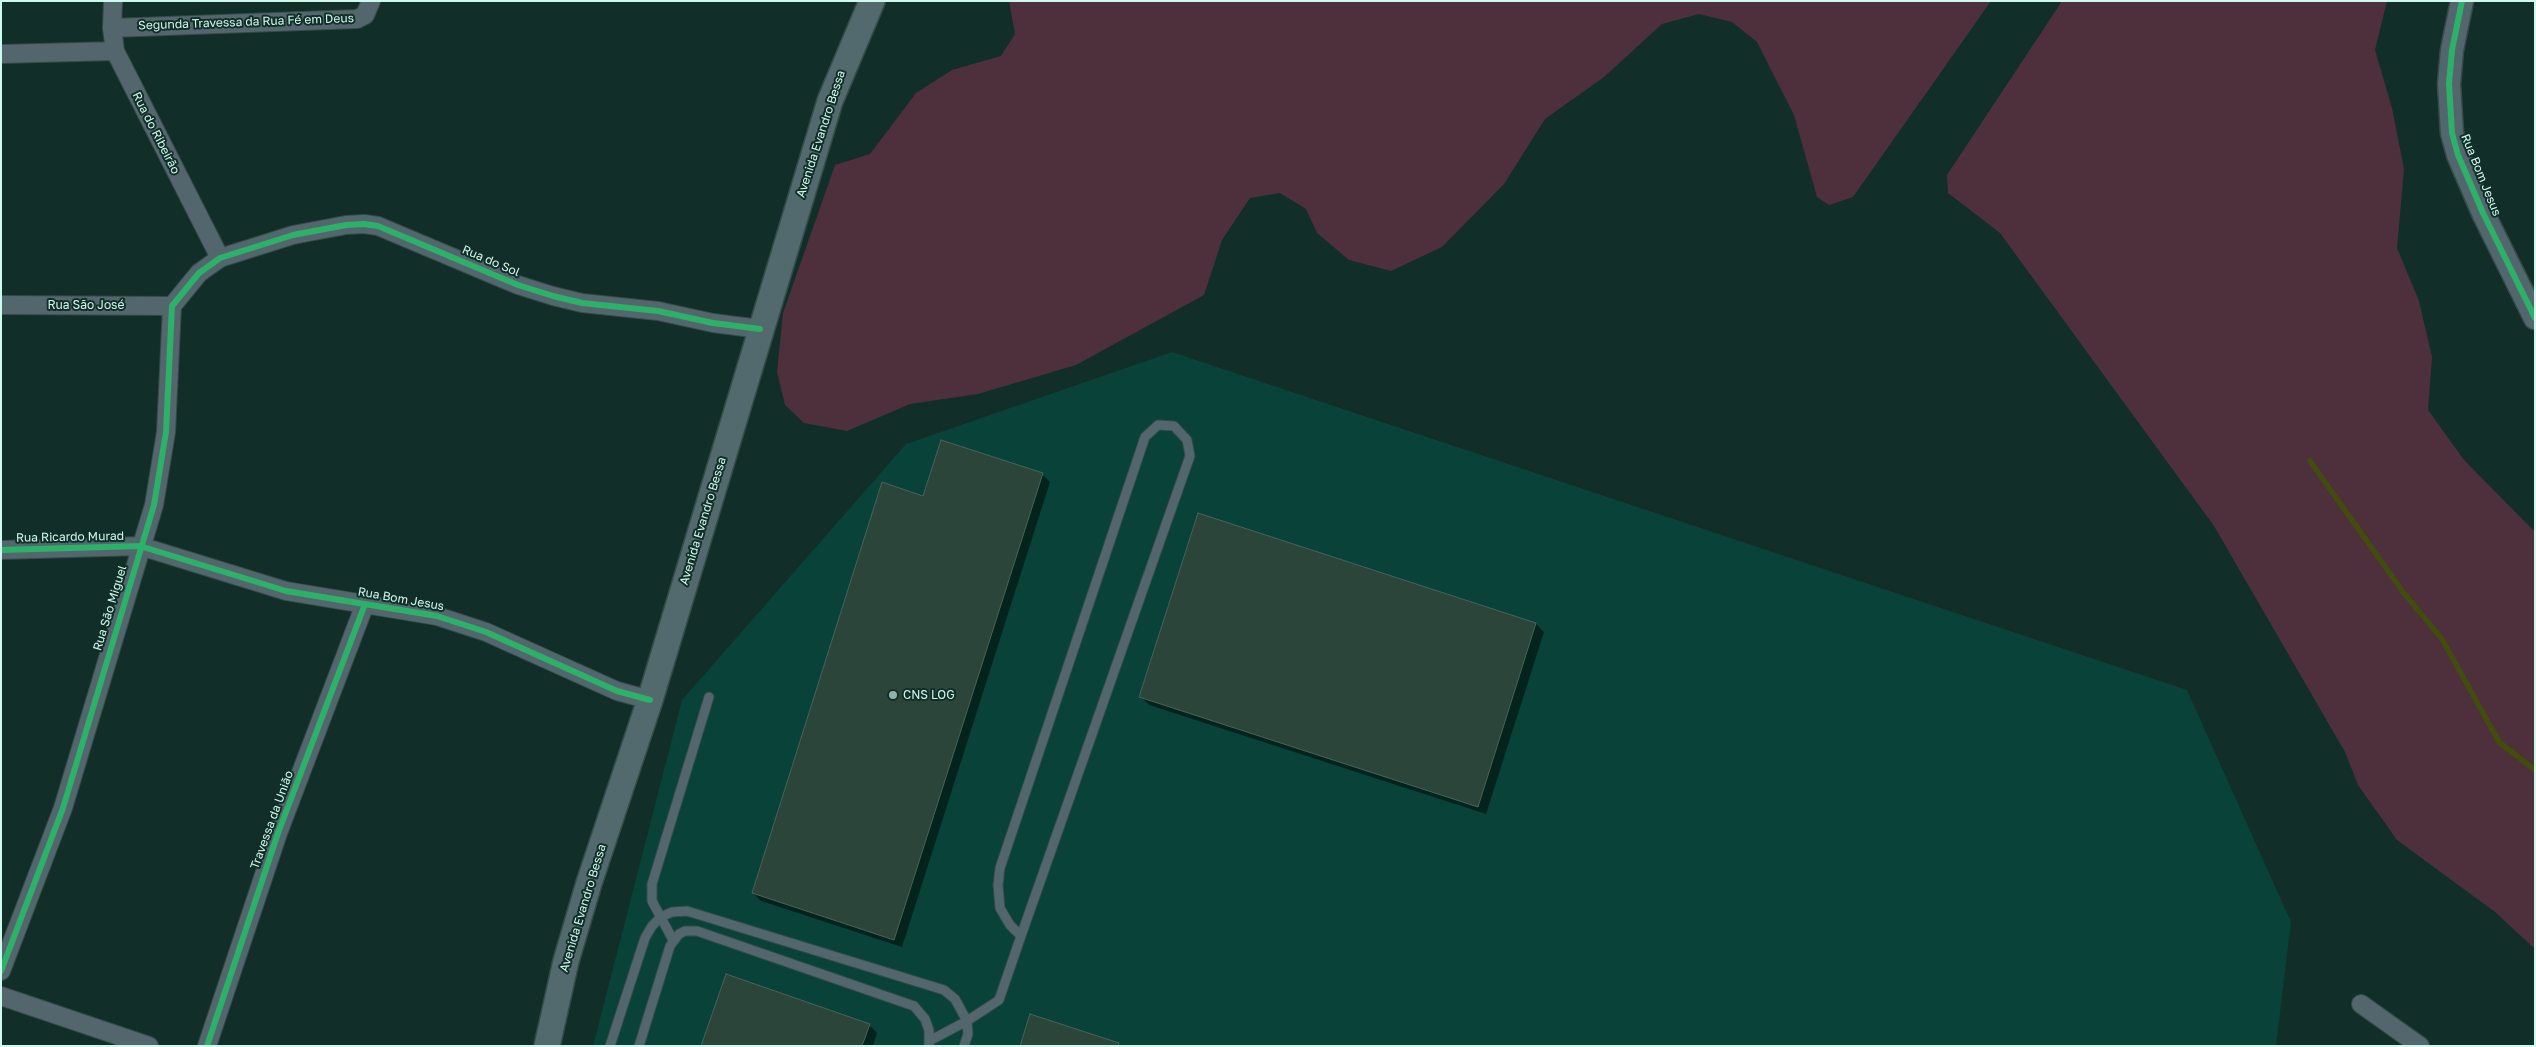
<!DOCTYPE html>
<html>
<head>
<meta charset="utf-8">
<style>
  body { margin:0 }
  #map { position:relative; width:2536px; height:1047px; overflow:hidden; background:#122e29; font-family:"Golos Text",sans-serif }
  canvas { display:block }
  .frame { position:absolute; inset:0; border:2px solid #cff9ee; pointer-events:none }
</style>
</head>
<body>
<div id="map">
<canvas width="2536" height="1047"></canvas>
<div class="frame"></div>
</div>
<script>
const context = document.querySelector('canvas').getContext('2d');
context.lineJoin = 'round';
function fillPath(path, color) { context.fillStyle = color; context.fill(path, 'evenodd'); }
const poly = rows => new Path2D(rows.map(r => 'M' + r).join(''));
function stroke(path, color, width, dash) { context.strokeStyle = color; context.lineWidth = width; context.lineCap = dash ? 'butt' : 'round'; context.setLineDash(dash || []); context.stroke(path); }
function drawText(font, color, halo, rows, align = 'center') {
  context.font = font + ' "Golos Text",sans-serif'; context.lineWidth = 4; context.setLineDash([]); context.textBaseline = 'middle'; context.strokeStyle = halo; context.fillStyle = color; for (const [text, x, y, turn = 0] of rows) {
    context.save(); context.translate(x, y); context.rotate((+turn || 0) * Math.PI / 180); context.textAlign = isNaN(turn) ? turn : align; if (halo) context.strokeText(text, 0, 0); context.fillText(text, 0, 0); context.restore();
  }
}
fillPath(poly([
  [1172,352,2187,690,2291,922,2276,1046,593,1046,682,700,906,444]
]), '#084238');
fillPath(poly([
  [1009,1,1991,1,1853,197,1829,205,1817,197,1794,115,1757,42,1732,22,1699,14,1662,24,1604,77,1545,119,1504,184,1442,247,1391,271,1349,260,1317,233,1306,209,1280,193,1250,198,1222,240,1204,295,1076,365,978,394,910,404,847,431,804,423,785,405,777,372,783,313,835,165,870,154,916,93,952,70,1001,56,1015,34],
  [2062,1,2387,1,2375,50,2392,108,2404,169,2397,248,2419,301,2432,357,2428,410,2464,460,2535,532,2535,949,2495,912,2397,840,2358,785,2345,752,2214,526,2000,233,1948,193,1947,175]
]), '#4d303b');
fillPath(poly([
  [1042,474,1050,482,902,947,761,901,753,893,924,497],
  [1536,624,1544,632,1486,814,1149,705,1141,697],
  [869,1025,877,1033,873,1046,702,1046]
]), '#0007');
stroke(poly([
  [2310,461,2403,592,2442,639,2499,742,2535,770]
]), '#414c0d', 5.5);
const building = poly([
  [941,440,1043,473,894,940,752,893,882,482,923,496,941,440],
  [1198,513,1536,623,1478,807,1139,697,1198,513],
  [726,974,870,1024,862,1046,701,1046,726,974],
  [1030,1014,1119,1043,1118,1046,1020,1046,1030,1014]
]);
fillPath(building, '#2b453b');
stroke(building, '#496359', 1);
const service = poly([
  [673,940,652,901,652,884,709,697],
  [931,1040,967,1021,999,1000,1021,936,1190,456,1187,440,1174,426,1158,425,1145,437,1000,868,998,885,1000,908,1010,925,1021,936],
  [610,1046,645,938,652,926,661,917,672,912,687,911,944,990,955,999,967,1021,968,1034,964,1046],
  [639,1046,670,946,679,934,685,931,697,931,914,1006,925,1019,929,1030,929,1045]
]);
const minor = poly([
  [113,1,112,28,115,51,220,258],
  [112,28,357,19,365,15,371,1],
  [1,54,115,51],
  [1,305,172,306],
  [1,550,140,546,286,591,437,616,486,632,617,691,650,700],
  [1,971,63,808,154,505,166,432,172,306,199,273,220,258,293,235,346,225,364,224,378,226,518,285,553,296,582,303,658,311,713,323,760,329],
  [1,996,149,1046],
  [2361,1004,2420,1046],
  [207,1046,278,833,365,604]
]);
const tertiary = poly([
  [2462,1,2452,50,2449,84,2452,133,2458,155,2483,213,2535,318]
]);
const secondary = poly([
  [547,1046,566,961,589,883,650,700,830,101,872,1]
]);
stroke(service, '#334c47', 11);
stroke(minor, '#334c47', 20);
stroke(tertiary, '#334c47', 25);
stroke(secondary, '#334c47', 28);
stroke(service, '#53666d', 9);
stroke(minor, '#53666d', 18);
stroke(tertiary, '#53666d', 22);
stroke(secondary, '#52696e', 25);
stroke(poly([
  [2462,1,2452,50,2449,84,2452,133,2458,155,2483,213,2535,318],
  [1,550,140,546,286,591,437,616,486,632,617,691,650,700],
  [1,971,63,808,154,505,166,432,172,306,199,273,220,258,293,235,346,225,364,224,378,226,518,285,553,296,582,303,658,311,713,323,760,329],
  [207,1046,278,833,365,604]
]), '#2db169', 6);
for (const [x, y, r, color] of [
  [893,695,5,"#8db2a9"]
]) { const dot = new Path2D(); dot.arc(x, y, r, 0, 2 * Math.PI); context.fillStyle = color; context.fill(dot); stroke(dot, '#112e27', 2); }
drawText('12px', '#cff9ee', '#112e27', [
  ["Segunda Travessa da Rua Fé em Deus",246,22,-2],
  ["Rua do Ribeirão",156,133,63],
  ["Avenida Evandro Bessa",821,134,-72],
  ["Rua Bom Jesus",2481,175,68],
  ["Rua do Sol",491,261,23],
  ["Rua São José",86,305],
  ["Avenida Evandro Bessa",703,521,-73],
  ["Rua Ricardo Murad",70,537,-1],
  ["Rua Bom Jesus",401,599,10],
  ["Rua São Miguel",110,608,-73],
  ["Travessa da União",272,820,-70],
  ["Avenida Evandro Bessa",583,908,-73]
]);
drawText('12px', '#cff9ee', '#112e27', [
  ["CNS LOG",903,695]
], 'left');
</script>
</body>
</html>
